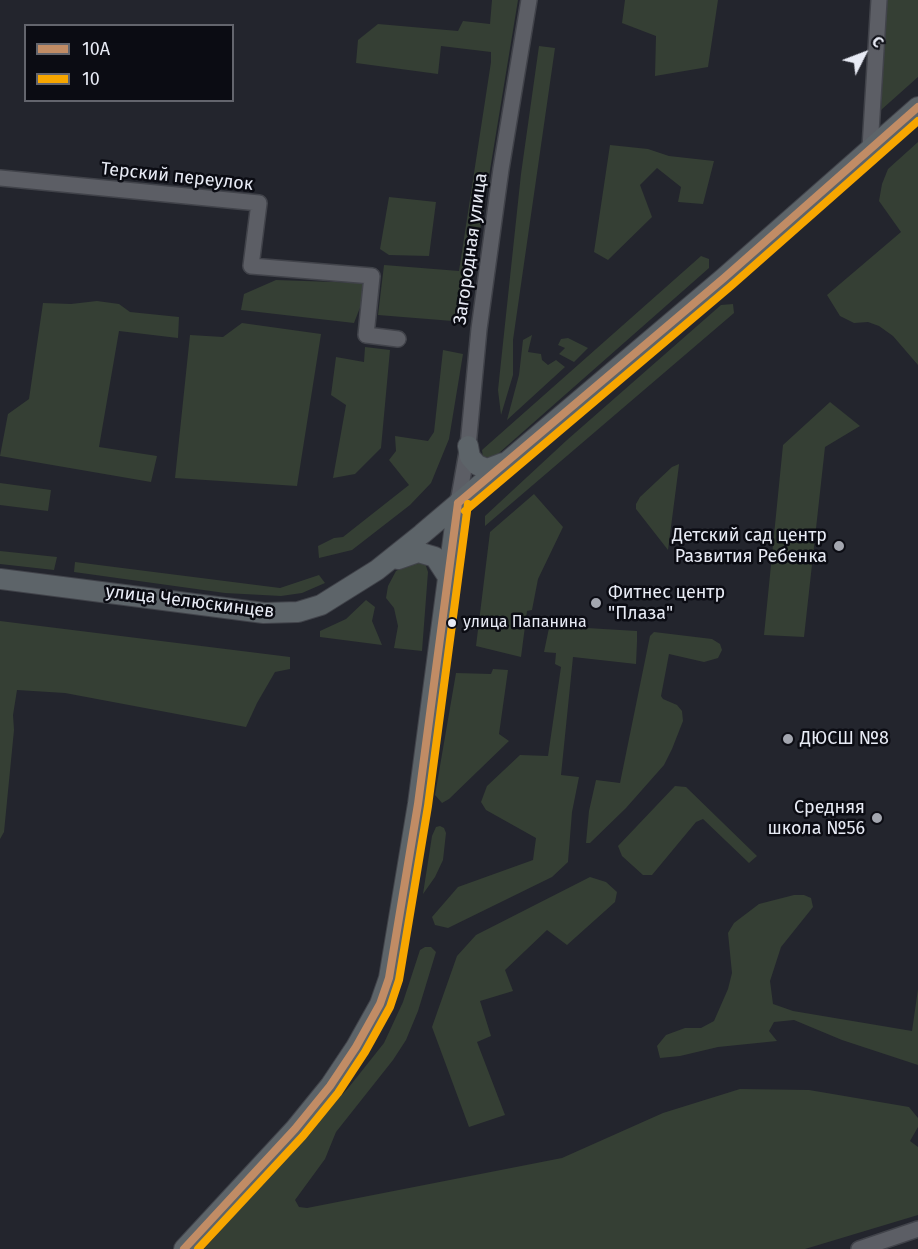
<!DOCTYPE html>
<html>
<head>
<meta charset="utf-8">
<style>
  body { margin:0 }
  #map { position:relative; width:918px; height:1249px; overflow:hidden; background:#23252d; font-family:"Fira Sans",sans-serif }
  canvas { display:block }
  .legend { position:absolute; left:24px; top:24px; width:210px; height:78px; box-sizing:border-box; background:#0b0c13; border:2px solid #63656d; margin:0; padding:8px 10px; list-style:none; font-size:18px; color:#e8ebf5 }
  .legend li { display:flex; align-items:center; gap:12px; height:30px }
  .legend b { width:30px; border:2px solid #63656d }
  .north { position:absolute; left:834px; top:24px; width:60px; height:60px; -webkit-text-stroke:4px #0b0c13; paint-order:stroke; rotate:48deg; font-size:16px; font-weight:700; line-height:24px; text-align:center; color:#e8ebf5 }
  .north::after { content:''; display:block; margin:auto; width:21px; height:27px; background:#e8ebf5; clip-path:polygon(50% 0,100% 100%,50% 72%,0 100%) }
</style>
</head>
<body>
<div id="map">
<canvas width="918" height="1249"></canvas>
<ul class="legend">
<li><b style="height:8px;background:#c18c65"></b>10А</li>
<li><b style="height:8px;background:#f7a600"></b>10</li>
</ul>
<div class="north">С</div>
</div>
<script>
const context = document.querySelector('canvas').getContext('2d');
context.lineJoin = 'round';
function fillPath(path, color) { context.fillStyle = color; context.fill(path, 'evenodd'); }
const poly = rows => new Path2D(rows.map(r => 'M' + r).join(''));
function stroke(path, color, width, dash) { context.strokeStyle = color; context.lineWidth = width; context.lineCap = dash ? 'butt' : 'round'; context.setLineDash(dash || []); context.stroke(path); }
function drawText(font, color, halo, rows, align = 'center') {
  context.font = font + ' "Fira Sans",sans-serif'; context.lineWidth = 5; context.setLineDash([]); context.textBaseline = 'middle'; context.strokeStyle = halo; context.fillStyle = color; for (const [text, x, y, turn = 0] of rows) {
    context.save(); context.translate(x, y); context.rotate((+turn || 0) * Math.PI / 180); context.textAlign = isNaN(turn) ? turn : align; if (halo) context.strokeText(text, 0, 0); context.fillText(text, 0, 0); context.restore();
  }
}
fillPath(poly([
  [492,0,518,0,465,322,378,315,384,265,459,271,491,62,491,52,441,46,438,74,356,63,358,40,378,24,458,31,463,21,490,24],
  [625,0,718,0,708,67,655,76,656,36,622,23],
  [887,0,918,0,918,77,881,110],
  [539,46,555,48,513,340,513,375,501,415,498,390,521,174],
  [918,142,918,365,893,336,879,326,868,322,854,323,840,316,827,295,901,232,879,201,882,184,888,169],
  [610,145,648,149,669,156,714,161,703,204,678,202,681,187,657,168,640,185,652,217,608,260,594,252],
  [389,197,436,202,429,256,389,255,380,249],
  [701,256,709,259,709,268,491,460,483,458,482,450],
  [276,280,364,283,361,305,354,323,241,310,244,294],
  [97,301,119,304,130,312,179,317,178,338,119,331,99,447,157,456,151,482,0,456,8,414,29,399,43,303,71,304],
  [733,304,734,313,485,526,485,516,567,440,721,305],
  [242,323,321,334,297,486,175,478,190,335,223,337],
  [532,335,528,352,541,354,542,360,548,365,556,360,565,367,507,420,519,375,523,340],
  [568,338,588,348,574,362,559,354,565,348,558,345,561,339],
  [365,347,390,350,381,448,355,474,333,478,346,405,331,395,336,357,364,362],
  [443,350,463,354,449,439,431,483,410,505,352,550,319,558,318,546,334,538,343,537,409,485,389,460,396,451,395,436,428,441,434,432],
  [830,402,860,426,825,447,804,637,764,635,783,445],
  [679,464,679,465,668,550,636,509,636,504,640,497,672,467],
  [0,483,51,490,48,511,0,505],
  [534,494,563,527,538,579,532,610,527,611,521,657,476,646,490,532],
  [0,551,57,557,54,570,0,564],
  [414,561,425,563,428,572,422,651,394,648,398,626,394,608,386,598,388,586,396,571],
  [75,562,280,588,319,575,325,583,302,593,281,596,225,593,74,572],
  [366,600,375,607,372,621,382,645,320,637,320,631,346,619],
  [0,621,290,657,290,669,275,672,257,703,246,727,65,693,17,690,13,715,14,730,4,832,0,839],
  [570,627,637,631,637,642,636,664,573,657,561,775,579,777,572,812,568,862,552,877,448,928,435,925,432,917,458,887,533,860,536,838,486,810,481,802,487,786,520,755,548,756,561,667,555,664,556,653,544,652,549,628],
  [654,632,712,639,720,644,722,650,718,658,704,662,669,654,661,696,663,699,677,705,682,711,683,721,672,749,664,765,626,808,590,843,586,843,589,811,596,780,620,783,650,636],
  [493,669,508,670,499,734,509,741,449,799,442,803,435,795,456,673,491,674],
  [675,786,686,787,757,856,749,863,703,819,696,822,652,875,643,875,622,856,618,846],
  [440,826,444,828,446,833,443,860,435,877,423,894,432,836,436,827],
  [590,877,606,882,617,892,615,902,567,945,547,930,505,970,513,991,480,1001,491,1036,477,1042,505,1115,469,1127,432,1027,457,956,476,935],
  [794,895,804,895,811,898,813,907,781,947,770,981,773,1004,793,1011,912,1031,918,989,918,1065,842,1040,794,1020,774,1022,769,1031,777,1041,718,1047,680,1056,660,1058,657,1046,666,1035,685,1028,701,1028,714,1021,728,989,732,973,728,933,734,923,759,904],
  [425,947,431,947,436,952,418,1011,406,1040,393,1060,336,1132,325,1159,295,1200,299,1207,307,1208,562,1158,663,1113,740,1089,809,1090,909,1107,918,1118,918,1127,910,1141,918,1147,918,1215,805,1249,204,1249,349,1087,384,1043,403,1002,420,950]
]), '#353f34');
const minor = poly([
  [870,148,879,0],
  [0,178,259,203,251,266,372,276,366,335,398,339],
  [458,503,468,446,479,329,501,169,529,0],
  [859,1249,918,1229]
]);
const major = poly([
  [468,446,470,457,477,465,487,469,503,463],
  [398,559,418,552,435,557,448,577],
  [0,579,264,613,298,612,321,605,377,570,422,534,724,278,918,107],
  [184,1249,295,1129,330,1086,356,1047,380,1004,389,978,418,804,458,503]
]);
stroke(minor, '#41434a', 18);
stroke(major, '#41434a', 22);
stroke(minor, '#5c5e65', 15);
stroke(major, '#5d6469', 20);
stroke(poly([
  [458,503,724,278,918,107],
  [184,1249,295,1129,330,1086,356,1047,380,1004,389,978,418,804,458,503]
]), '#c18c65', 8);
stroke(poly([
  [465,511,731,286,918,121],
  [198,1249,303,1136,338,1093,365,1052,390,1007,399,980,428,806,468,504]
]), '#f7a600', 8);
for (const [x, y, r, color] of [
  [839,546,6,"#a3a6af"],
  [596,603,6,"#a3a6af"],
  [452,623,5,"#e8ebf5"],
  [788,739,6,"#a3a6af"],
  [877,818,6,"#a3a6af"]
]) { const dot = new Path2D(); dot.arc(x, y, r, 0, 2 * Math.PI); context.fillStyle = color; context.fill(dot); stroke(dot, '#0b0c13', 2); }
drawText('16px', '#e8ebf5', '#0b0c13', [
  ["улица Папанина",463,623]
], 'left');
drawText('18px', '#e8ebf5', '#0b0c13', [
  ["Терский переулок",177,177,6],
  ["Загородная улица",471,249,-82],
  ["улица Челюскинцев",190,602,7]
]);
drawText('18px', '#e8ebf5', '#0b0c13', [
  ["Детский сад центр",827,536],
  ["Развития Ребенка",827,557],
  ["Фитнес центр",608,593,"left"],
  ["\"Плаза\"",608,614,"left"],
  ["ДЮСШ №8",800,739,"left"],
  ["Средняя",865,808],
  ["школа №56",865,829]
], 'right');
</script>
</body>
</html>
